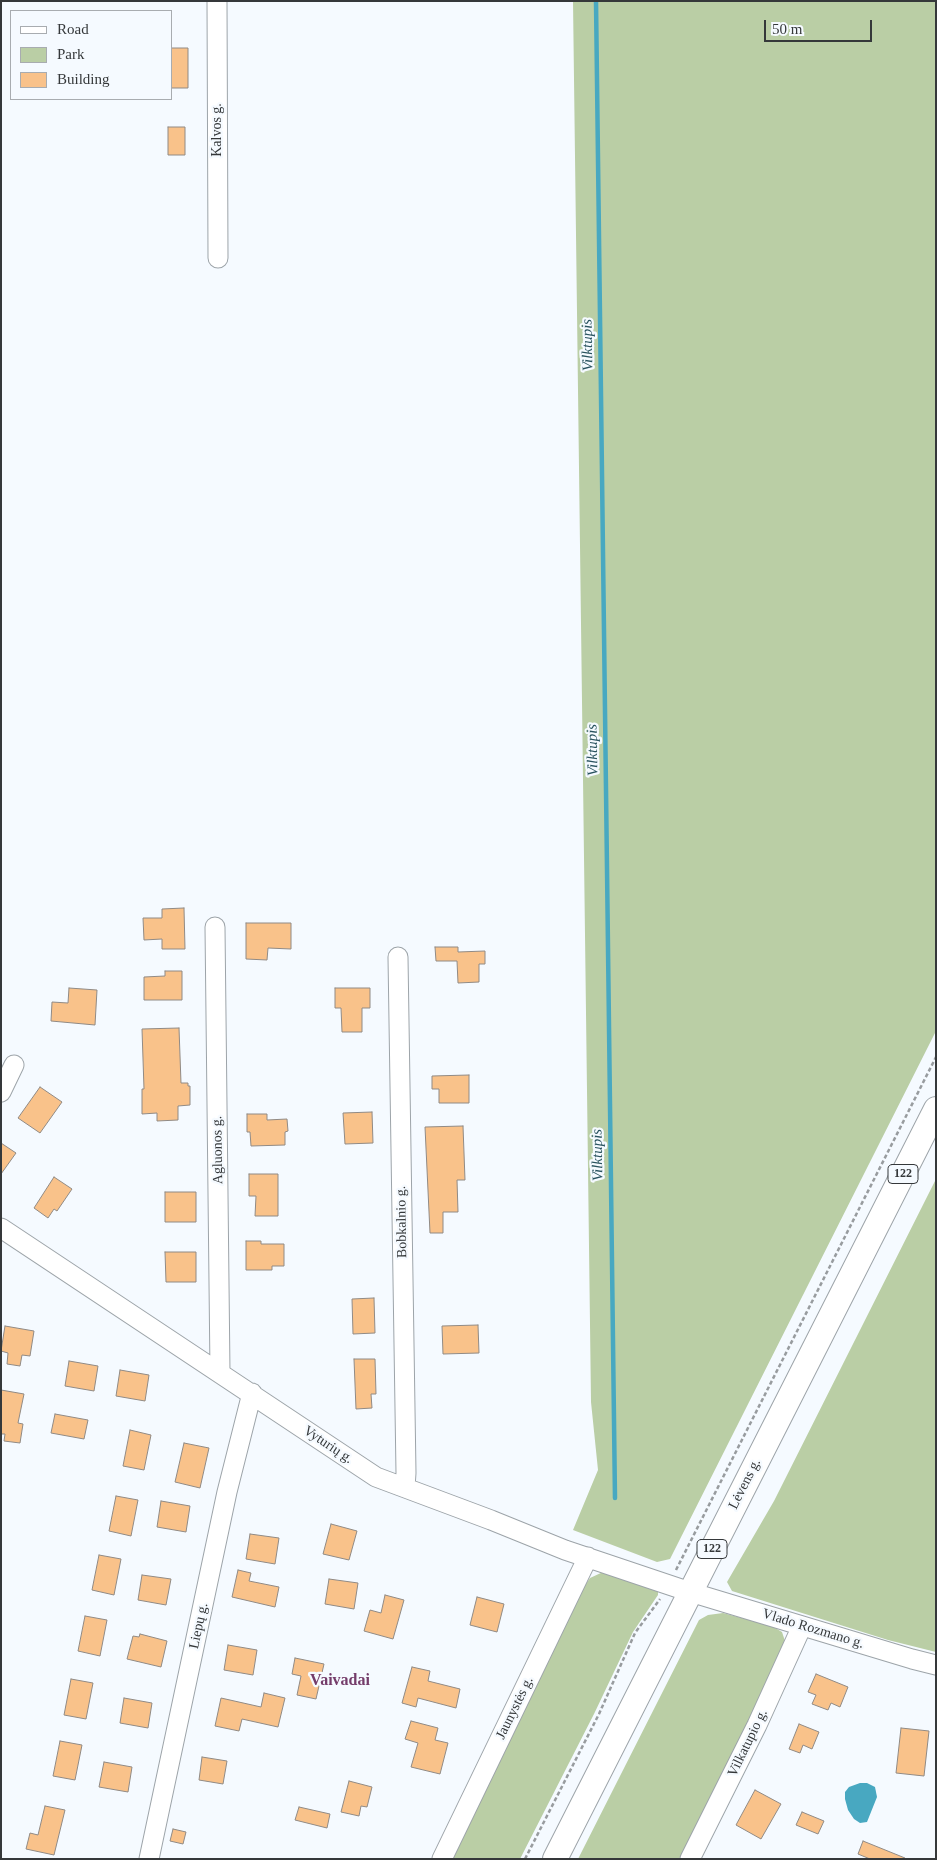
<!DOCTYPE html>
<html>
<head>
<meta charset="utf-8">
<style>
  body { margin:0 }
  #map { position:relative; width:937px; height:1860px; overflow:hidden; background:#f5faff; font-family:Georgia,serif }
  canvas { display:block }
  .frame { position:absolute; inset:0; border:2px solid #35383a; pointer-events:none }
  .legend { position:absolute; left:10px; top:10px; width:162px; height:90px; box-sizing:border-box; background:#f5faff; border:1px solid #a8acb0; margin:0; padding:6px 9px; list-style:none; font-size:15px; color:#35383a }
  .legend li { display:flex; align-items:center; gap:10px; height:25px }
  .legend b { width:25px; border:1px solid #a8acb0 }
  .scale { position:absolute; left:764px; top:20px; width:108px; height:22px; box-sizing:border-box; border:2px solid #35383a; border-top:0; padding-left:6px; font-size:15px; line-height:18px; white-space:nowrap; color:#35383a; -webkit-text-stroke:4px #f5faff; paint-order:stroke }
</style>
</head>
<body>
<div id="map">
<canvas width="937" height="1860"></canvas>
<div class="frame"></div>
<ul class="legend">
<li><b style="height:6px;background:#fff"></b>Road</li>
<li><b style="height:14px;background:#bacea5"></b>Park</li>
<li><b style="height:14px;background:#f9c28a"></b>Building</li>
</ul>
<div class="scale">50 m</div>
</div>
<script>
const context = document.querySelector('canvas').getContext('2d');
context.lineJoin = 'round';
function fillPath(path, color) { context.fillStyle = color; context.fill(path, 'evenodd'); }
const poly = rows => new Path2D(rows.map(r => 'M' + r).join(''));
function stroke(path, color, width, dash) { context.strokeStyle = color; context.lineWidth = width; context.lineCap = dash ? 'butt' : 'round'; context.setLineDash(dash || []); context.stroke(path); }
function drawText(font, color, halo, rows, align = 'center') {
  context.font = font + ' Georgia,serif'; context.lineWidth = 4.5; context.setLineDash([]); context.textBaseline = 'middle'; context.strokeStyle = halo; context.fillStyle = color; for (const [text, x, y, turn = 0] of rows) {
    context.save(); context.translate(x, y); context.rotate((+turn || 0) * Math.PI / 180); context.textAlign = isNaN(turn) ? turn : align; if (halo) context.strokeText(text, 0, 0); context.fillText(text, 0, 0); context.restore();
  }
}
fillPath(poly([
  [573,1,936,1,936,1031,670,1559,657,1562,573,1530,598,1470,591,1402],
  [936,1179,936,1652,888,1640,732,1591,727,1582,774,1501],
  [603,1572,658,1591,658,1595,633,1632,594,1714,520,1859,451,1859,577,1597,590,1578],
  [723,1613,772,1626,782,1632,785,1641,784,1650,679,1859,578,1859,699,1620,708,1615]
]), '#bacea5');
fillPath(poly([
  [860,1783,867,1783,875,1787,877,1797,867,1822,860,1823,854,1819,848,1810,845,1799,845,1792,849,1787]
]), '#48a8c1');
stroke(poly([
  [596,1,615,1498]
]), '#48a8c1', 4.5);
const building = poly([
  [171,48,188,48,188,88,171,88,171,48],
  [168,127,185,127,185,155,168,155,168,127],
  [184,908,185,949,162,949,162,939,144,940,143,918,162,918,162,909,184,908],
  [246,923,291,923,291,949,268,948,267,960,246,959,246,923],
  [435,947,458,947,458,952,485,951,485,964,479,964,479,982,458,983,457,961,436,961,435,947],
  [165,971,182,971,182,1000,144,1000,144,977,165,976,165,971],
  [69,988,97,990,95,1025,51,1021,52,1002,68,1003,69,988],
  [335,988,370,988,370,1008,362,1008,362,1032,342,1032,341,1008,335,1008,335,988],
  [179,1028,181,1083,188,1083,188,1086,190,1086,190,1105,178,1106,178,1120,157,1121,157,1113,142,1114,142,1089,144,1089,142,1029,179,1028],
  [469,1075,469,1103,439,1103,439,1089,432,1089,432,1076,469,1075],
  [40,1087,62,1102,40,1133,18,1118,40,1087],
  [372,1112,373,1143,345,1144,343,1113,372,1112],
  [247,1114,267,1114,267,1120,287,1119,288,1131,285,1132,285,1145,251,1146,250,1132,247,1132,247,1114],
  [463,1126,465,1180,457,1180,458,1212,443,1212,443,1233,430,1233,425,1127,463,1126],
  [1,1143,16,1153,1,1174,1,1143],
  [249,1174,278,1174,278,1216,255,1216,256,1196,249,1196,249,1174],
  [54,1177,72,1189,57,1211,54,1209,48,1218,34,1208,54,1177],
  [165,1192,196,1192,196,1222,165,1222,165,1192],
  [246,1241,261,1241,261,1244,284,1244,284,1266,272,1266,272,1270,246,1270,246,1241],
  [165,1252,196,1252,196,1282,166,1282,165,1252],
  [374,1298,375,1333,353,1334,352,1299,374,1298],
  [478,1325,479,1353,443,1354,442,1326,478,1325],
  [5,1326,34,1331,30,1356,22,1355,20,1366,7,1364,8,1353,1,1351,5,1326],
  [354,1359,375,1359,376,1394,371,1394,372,1408,356,1409,354,1359],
  [69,1361,98,1366,94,1391,65,1386,69,1361],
  [120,1370,149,1375,145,1401,116,1396,120,1370],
  [1,1390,24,1394,18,1423,23,1424,20,1443,4,1441,5,1434,1,1434,1,1390],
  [55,1414,88,1420,84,1439,51,1433,55,1414],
  [130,1430,151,1435,144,1470,123,1466,130,1430],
  [184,1443,209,1448,200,1488,175,1482,184,1443],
  [116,1496,138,1500,131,1536,109,1531,116,1496],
  [161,1501,190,1506,186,1532,157,1527,161,1501],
  [331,1524,357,1531,349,1560,323,1554,331,1524],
  [250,1534,279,1538,275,1564,246,1559,250,1534],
  [99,1555,121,1559,114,1595,92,1590,99,1555],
  [238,1570,251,1573,249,1581,279,1587,275,1607,232,1597,238,1570],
  [142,1575,171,1579,166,1605,138,1600,142,1575],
  [329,1579,358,1583,354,1609,325,1604,329,1579],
  [385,1595,404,1600,393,1639,364,1631,370,1610,381,1613,385,1595],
  [477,1597,504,1604,497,1632,470,1625,477,1597],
  [85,1616,107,1620,100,1656,78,1651,85,1616],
  [140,1634,167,1641,161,1667,127,1659,133,1636,139,1637,140,1634],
  [228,1645,257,1650,253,1675,224,1670,228,1645],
  [295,1658,324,1664,316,1699,297,1695,301,1676,292,1674,295,1658],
  [412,1667,430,1671,428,1681,460,1689,456,1708,418,1698,416,1707,402,1703,412,1667],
  [816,1674,848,1687,840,1707,831,1703,828,1710,812,1704,816,1695,808,1692,816,1674],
  [71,1679,93,1683,86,1719,64,1715,71,1679],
  [264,1693,285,1698,278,1727,242,1719,239,1731,215,1726,221,1698,261,1707,264,1693],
  [124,1698,152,1703,148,1728,120,1723,124,1698],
  [411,1721,438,1728,435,1740,448,1743,440,1774,411,1767,418,1743,405,1739,411,1721],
  [799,1724,819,1732,812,1749,803,1745,800,1753,789,1749,799,1724],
  [901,1728,929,1731,924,1776,896,1773,901,1728],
  [60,1741,82,1745,75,1780,53,1776,60,1741],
  [202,1757,227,1761,223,1784,199,1780,202,1757],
  [104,1762,132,1767,128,1792,99,1787,104,1762],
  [349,1781,372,1787,367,1807,361,1806,359,1816,341,1812,349,1781],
  [755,1790,781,1804,761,1839,736,1825,755,1790],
  [45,1806,65,1810,54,1855,26,1849,30,1833,38,1835,45,1806],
  [299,1807,330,1814,327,1828,295,1820,299,1807],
  [802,1812,824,1821,818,1834,796,1825,802,1812],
  [173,1829,186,1832,183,1844,170,1841,173,1829],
  [863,1841,905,1858,905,1859,870,1859,858,1854,863,1841]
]);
fillPath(building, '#f9c28a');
stroke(building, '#908a85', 1);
const minor = poly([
  [217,1,218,258],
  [215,927,220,1372],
  [398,957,406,1473,405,1487],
  [1,1092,14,1065],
  [1,1228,376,1477,491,1520,565,1550,690,1592,912,1659,936,1665],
  [149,1859,227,1492,252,1393],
  [442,1859,588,1557],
  [690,1859,757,1725,802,1626]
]);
const major = poly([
  [555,1859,936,1109]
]);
stroke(minor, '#9da4a9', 21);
stroke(major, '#9da4a9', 26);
stroke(poly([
  [676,1570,936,1057],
  [525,1859,599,1714,635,1633,660,1599]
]), '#989c9f', 2.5, [4, 2.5]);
stroke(minor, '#fff', 19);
stroke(major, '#fff', 24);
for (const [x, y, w] of [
  [903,1174,30],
  [712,1549,30]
]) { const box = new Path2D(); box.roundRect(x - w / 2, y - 9.5, w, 19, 4); context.fillStyle = '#f5faff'; context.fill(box); stroke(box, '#35383a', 1); }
drawText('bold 12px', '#35383a', null, [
  ["122",903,1174],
  ["122",712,1549]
]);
drawText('14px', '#35383a', '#f5faff', [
  ["Kalvos g.",217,130,-90],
  ["Agluonos g.",218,1150,-91],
  ["Bobkalnio g.",402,1222,-91],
  ["Vyturių g.",328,1445,34],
  ["Lėvens g.",745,1484,-63],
  ["Liepų g.",199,1626,-78],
  ["Vlado Rozmano g.",813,1629,17],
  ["Jaunystės g.",515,1708,-64],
  ["Vilkatupio g.",748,1743,-64]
]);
drawText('italic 15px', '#28525e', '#f5faff', [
  ["Vilktupis",588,345,-91],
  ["Vilktupis",593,750,-91],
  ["Vilktupis",598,1155,-91]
]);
drawText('bold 16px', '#743c6a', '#f5faff', [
  ["Vaivadai",340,1681]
]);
</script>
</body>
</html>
